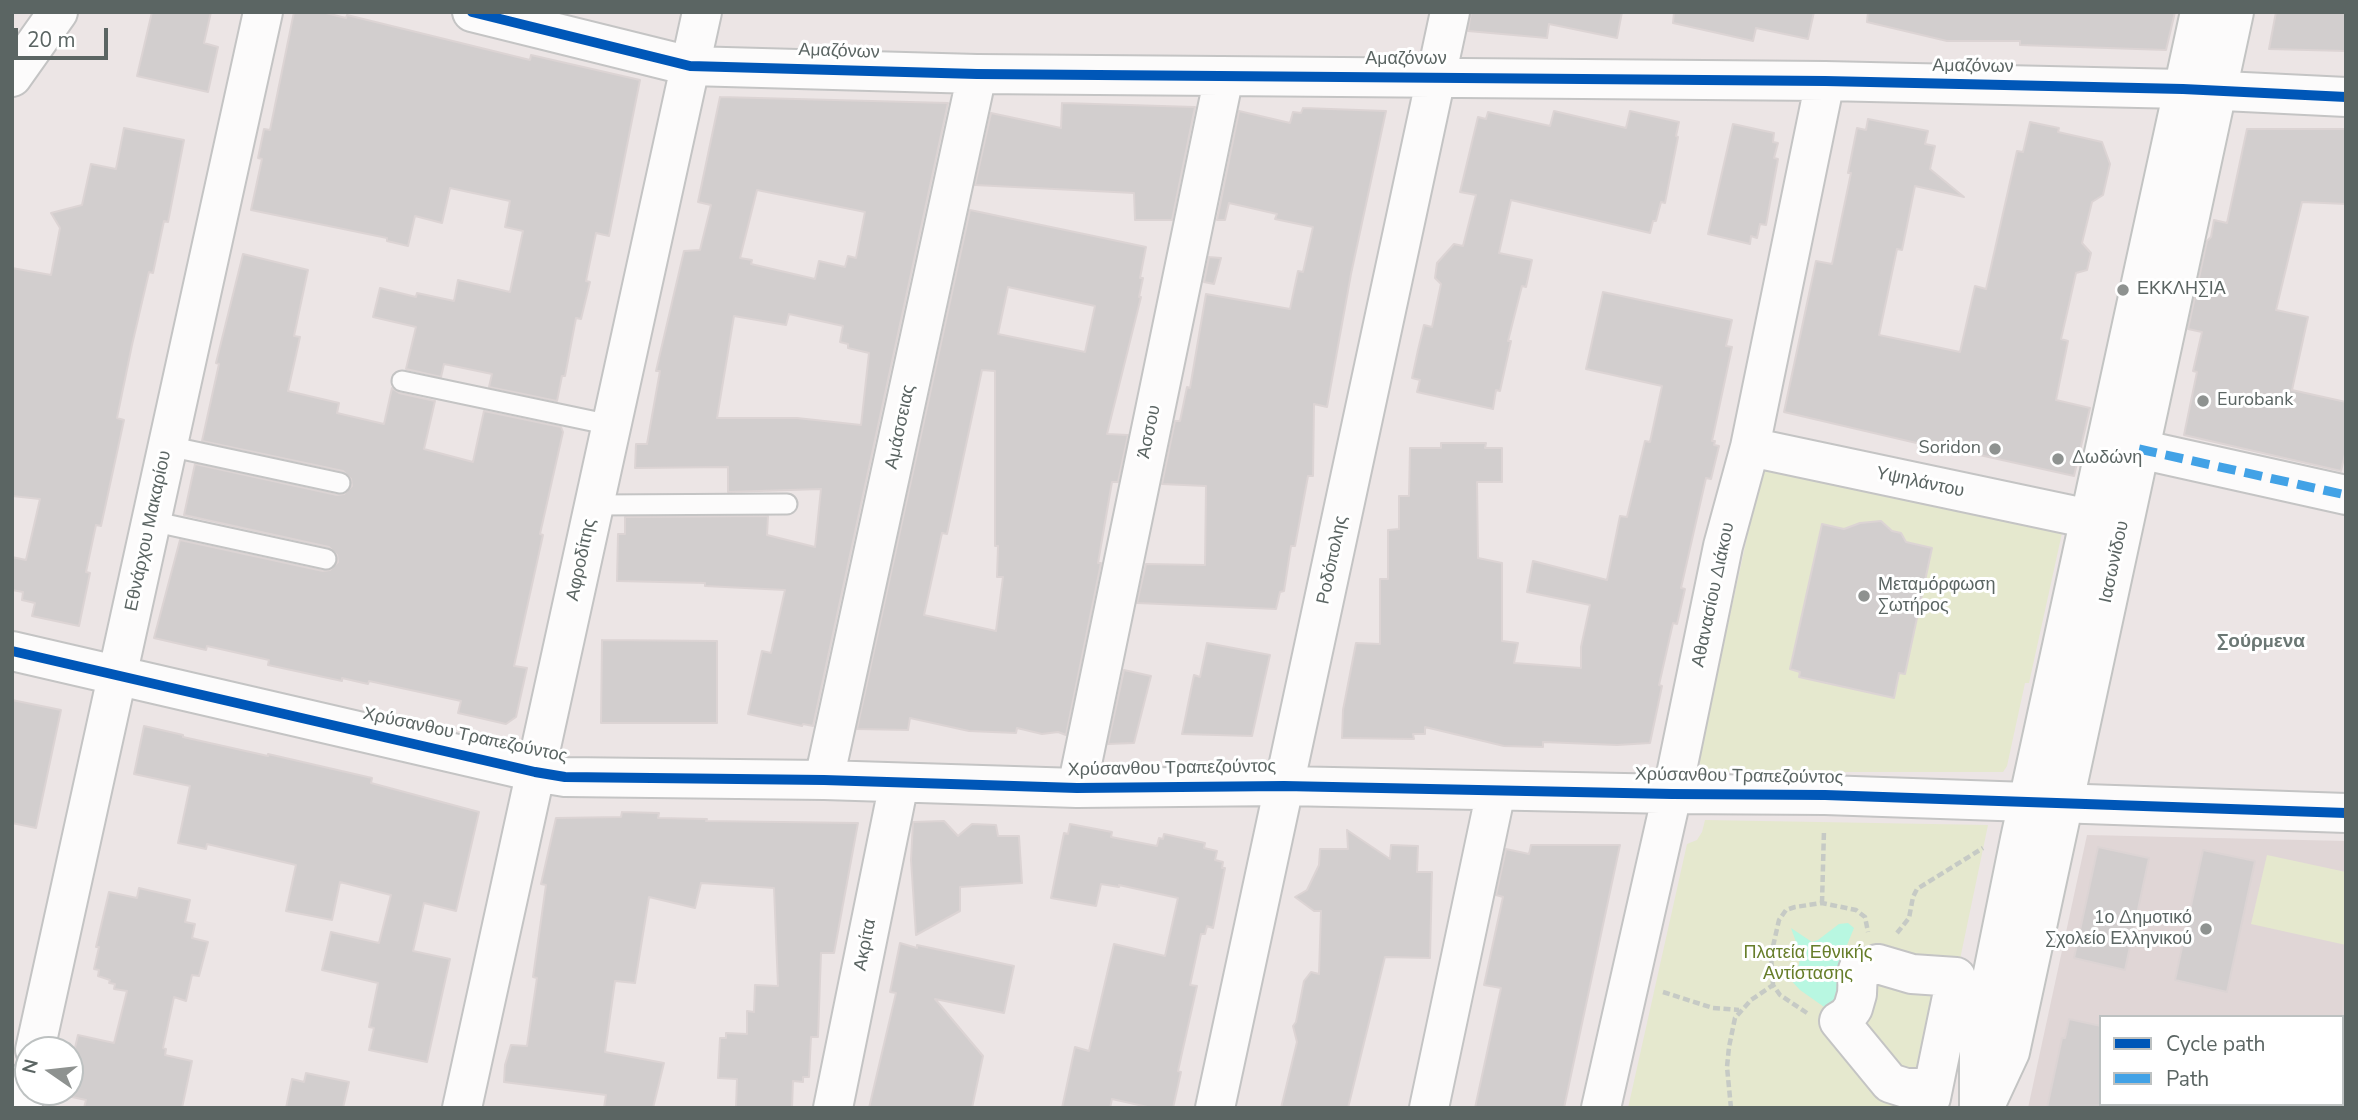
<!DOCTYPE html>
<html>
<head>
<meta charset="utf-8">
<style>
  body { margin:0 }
  #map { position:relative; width:2358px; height:1120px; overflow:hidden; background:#ece5e5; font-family:"Nunito Sans",sans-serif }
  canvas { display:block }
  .frame { position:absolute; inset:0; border:14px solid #5b6563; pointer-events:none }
  .legend { position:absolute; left:2099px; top:1015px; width:245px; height:91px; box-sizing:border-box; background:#fff; border:2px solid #bdc1c1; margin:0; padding:9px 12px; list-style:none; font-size:21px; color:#5b6563 }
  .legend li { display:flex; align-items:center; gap:14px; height:35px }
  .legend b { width:35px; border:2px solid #bdc1c1 }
  .north { position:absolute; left:14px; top:1036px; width:70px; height:70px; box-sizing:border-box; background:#fff; border:2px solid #bdc1c1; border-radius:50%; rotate:284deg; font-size:19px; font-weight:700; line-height:28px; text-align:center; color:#5b6563 }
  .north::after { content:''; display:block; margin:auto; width:24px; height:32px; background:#8e9290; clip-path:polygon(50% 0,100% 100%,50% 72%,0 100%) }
  .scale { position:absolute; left:14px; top:28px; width:94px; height:32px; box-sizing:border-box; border:4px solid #5b6563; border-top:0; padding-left:9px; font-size:21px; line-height:24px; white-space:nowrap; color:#5b6563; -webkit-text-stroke:5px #fff; paint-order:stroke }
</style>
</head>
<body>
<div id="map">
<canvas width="2358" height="1120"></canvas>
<div class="frame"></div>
<ul class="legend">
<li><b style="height:9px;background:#0057b8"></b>Cycle path</li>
<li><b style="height:9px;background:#42a2e6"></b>Path</li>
</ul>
<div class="north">N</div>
<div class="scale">20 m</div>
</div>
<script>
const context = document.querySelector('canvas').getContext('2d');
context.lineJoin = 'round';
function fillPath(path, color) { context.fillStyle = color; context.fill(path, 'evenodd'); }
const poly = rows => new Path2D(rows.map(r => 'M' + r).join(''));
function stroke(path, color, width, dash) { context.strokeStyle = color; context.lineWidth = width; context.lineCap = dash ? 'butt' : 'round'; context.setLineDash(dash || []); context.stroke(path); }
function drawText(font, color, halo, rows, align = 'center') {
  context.font = font + ' "Nunito Sans",sans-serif'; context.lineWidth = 6; context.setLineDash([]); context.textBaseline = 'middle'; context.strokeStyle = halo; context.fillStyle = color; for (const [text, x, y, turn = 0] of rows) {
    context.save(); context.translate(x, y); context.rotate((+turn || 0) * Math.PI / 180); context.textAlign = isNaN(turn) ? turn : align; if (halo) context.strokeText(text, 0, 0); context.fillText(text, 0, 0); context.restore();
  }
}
fillPath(poly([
  [2087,835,2346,841,2346,1058,2342,1074,2342,1017,2101,1017,2101,1104,2336,1104,2335,1108,2028,1108]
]), '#e0d6d6');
fillPath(poly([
  [1764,460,2064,524,2029,683,2025,683,2007,766,2003,772,1716,772,1701,769,1699,756],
  [1705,820,1988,825,1929,1108,1628,1108,1687,844,1697,840,1702,832],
  [2267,855,2346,872,2346,945,2251,924]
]), '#e5e8ce');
fillPath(poly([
  [1848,923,1854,928,1840,962,1842,996,1827,1009,1800,990,1787,976,1799,965,1800,953,1791,928,1812,942,1818,940,1839,924]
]), '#b8f7e1');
const building = poly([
  [152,12,211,12,204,43,218,47,208,92,137,76,152,12],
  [294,12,322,12,346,18,347,15,530,60,531,55,640,80,609,236,596,233,586,281,590,282,581,319,576,318,565,376,562,376,557,401,489,387,492,374,444,364,441,377,406,369,416,327,373,317,380,288,416,297,417,293,454,301,458,280,510,292,523,231,505,227,510,201,450,188,442,223,415,216,408,246,387,241,387,238,251,210,262,159,258,158,264,129,270,130,294,12],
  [1471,12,1622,12,1617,38,1549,24,1547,38,1468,31,1471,12],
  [1674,12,1814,12,1808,39,1756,28,1753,41,1673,23,1674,12],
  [1868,12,2175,12,2166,50,2020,45,2020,41,1947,41,1867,22,1868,12],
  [2276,12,2346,12,2346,51,2269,49,2276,12],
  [720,97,948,103,813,726,803,724,802,726,748,714,762,651,771,653,785,590,705,586,705,583,617,581,618,534,625,534,625,517,768,516,767,535,815,547,821,489,728,492,728,467,635,468,636,444,647,444,660,371,656,371,684,251,700,250,711,205,698,202,720,97],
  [757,190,865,212,856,258,848,256,845,267,819,261,815,279,751,264,752,260,740,258,757,190],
  [789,314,843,326,840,342,848,344,848,348,869,353,861,425,797,418,717,418,734,316,786,325,789,314],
  [1062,103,1195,107,1172,220,1135,220,1134,193,975,185,991,113,1061,128,1062,103],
  [1303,108,1386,111,1351,274,1327,407,1314,404,1313,476,1308,476,1295,546,1291,546,1284,591,1280,592,1276,609,1137,603,1146,564,1205,565,1206,486,1162,484,1175,421,1180,421,1187,387,1190,388,1206,294,1290,309,1298,271,1303,272,1313,227,1275,219,1277,214,1229,203,1225,220,1217,220,1239,111,1290,123,1293,112,1301,113,1303,108],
  [1554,111,1626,128,1630,111,1679,122,1676,136,1678,137,1665,203,1661,202,1656,221,1653,221,1650,233,1511,200,1499,253,1532,260,1526,287,1522,286,1508,341,1511,341,1500,391,1496,390,1493,409,1417,392,1420,380,1412,378,1418,350,1424,325,1432,327,1441,284,1435,278,1437,263,1454,244,1463,246,1476,195,1460,192,1478,117,1486,119,1488,112,1550,126,1554,111],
  [1868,119,1928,131,1925,144,1935,146,1930,169,1964,197,1915,186,1902,250,1897,249,1879,335,1960,352,1975,286,1986,289,2017,151,2023,152,2030,122,2059,128,2058,132,2102,142,2110,164,2103,195,2092,202,2082,243,2091,253,2087,270,2076,273,2070,300,2061,339,2068,341,2056,400,2090,408,2074,476,1966,452,1965,454,1925,445,1784,412,1816,261,1832,264,1851,173,1848,173,1857,128,1866,130,1868,119],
  [1733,124,1774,133,1773,142,1778,143,1774,158,1778,159,1766,225,1760,224,1757,238,1751,236,1750,244,1708,234,1733,124],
  [124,128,184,140,168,222,164,221,153,273,149,272,132,345,117,418,124,420,101,526,96,525,86,572,90,573,79,626,32,616,35,603,22,600,23,592,12,590,12,557,26,560,40,499,12,496,12,268,51,275,60,228,51,213,82,205,91,164,116,169,124,128],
  [2247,129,2346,129,2346,204,2302,202,2276,310,2308,317,2292,390,2346,402,2346,450,2341,471,2184,435,2197,372,2193,371,2202,332,2188,329,2207,241,2211,237,2214,220,2227,223,2247,129],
  [970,210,1146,247,1140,278,1143,278,1139,297,1141,297,1107,434,1128,435,1118,482,1112,482,1098,563,1101,563,1066,735,1058,732,1042,734,1017,728,1016,733,969,731,910,718,908,730,857,729,970,210],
  [1008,287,1095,306,1085,352,998,334,1008,287],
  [982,370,995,371,995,546,998,546,997,577,1003,577,996,631,924,615,942,533,947,534,982,370],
  [243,254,308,270,294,336,300,337,288,391,339,403,337,413,384,424,392,388,399,393,435,401,424,449,473,462,484,411,561,427,563,432,540,534,543,535,514,666,527,668,516,717,506,724,458,713,461,701,369,681,368,684,342,678,342,681,268,665,269,660,207,646,206,650,154,638,180,540,323,571,330,570,338,562,337,555,329,547,184,515,195,464,337,495,344,494,352,486,351,479,343,471,202,441,219,364,216,363,243,254],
  [1209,257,1221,258,1214,284,1204,282,1209,257],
  [1603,292,1732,320,1726,346,1732,347,1712,441,1715,441,1714,445,1719,446,1711,479,1706,478,1681,588,1685,589,1677,624,1673,623,1659,685,1662,686,1650,743,1617,745,1543,742,1543,747,1504,746,1425,727,1425,734,1413,734,1414,739,1342,738,1343,710,1356,643,1380,644,1380,579,1388,579,1388,530,1399,529,1399,496,1409,496,1410,448,1441,448,1441,443,1486,443,1485,448,1502,448,1502,482,1477,482,1478,558,1502,563,1502,641,1518,643,1514,663,1581,668,1581,647,1590,605,1527,592,1533,561,1607,580,1620,516,1627,517,1645,441,1650,442,1662,386,1586,369,1603,292],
  [1881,521,1892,531,1901,533,1906,542,1932,548,1905,674,1899,673,1894,698,1799,677,1800,672,1790,669,1822,524,1844,529,1860,523,1881,521],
  [602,640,717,641,717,723,601,723,602,640],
  [1207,643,1270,655,1252,736,1182,734,1194,675,1200,677,1207,643],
  [1124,670,1151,676,1134,743,1108,744,1124,670],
  [12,700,61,710,36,828,12,823,12,700],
  [144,726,183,735,183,737,268,756,268,754,372,778,371,783,479,812,456,911,424,903,413,951,450,959,427,1062,369,1050,374,1028,369,1027,378,983,322,970,331,932,379,943,391,895,340,882,332,920,286,911,296,865,207,844,206,849,178,843,190,786,134,774,144,726],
  [622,812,659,813,658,818,707,819,706,821,858,823,834,953,821,953,818,1037,811,1037,809,1077,803,1077,803,1082,793,1081,792,1108,736,1108,737,1079,718,1078,720,1038,726,1038,726,1033,747,1034,747,1011,754,1012,755,985,778,986,774,888,701,883,695,908,649,897,635,983,615,981,605,1052,664,1063,653,1108,604,1108,606,1095,504,1082,505,1065,511,1045,527,1046,537,978,533,977,546,885,541,884,556,818,621,817,622,812],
  [944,821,958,836,972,824,996,825,998,836,1019,836,1022,883,960,887,960,911,916,935,911,860,913,822,944,821],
  [1070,824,1112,832,1111,837,1157,846,1159,838,1163,839,1164,834,1205,843,1204,848,1217,851,1215,860,1223,862,1222,868,1225,868,1213,928,1207,926,1205,934,1201,934,1190,985,1197,986,1178,1071,1181,1072,1173,1108,1152,1108,1112,1099,1110,1108,1062,1108,1075,1047,1089,1051,1114,944,1165,956,1178,898,1119,885,1119,887,1101,884,1096,906,1051,898,1064,833,1068,834,1070,824],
  [1347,830,1390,859,1391,845,1418,846,1417,872,1432,872,1430,958,1385,957,1348,1108,1281,1108,1297,1042,1293,1026,1296,1022,1304,981,1311,972,1319,974,1321,911,1314,911,1295,897,1307,890,1319,865,1320,849,1348,849,1347,830],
  [1531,845,1620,845,1564,1108,1475,1108,1501,988,1484,985,1503,897,1496,895,1506,849,1529,854,1531,845],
  [2098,847,2149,858,2125,970,2074,958,2098,847],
  [2203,850,2255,861,2227,992,2175,980,2203,850],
  [139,888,190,900,185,922,195,924,192,938,208,942,199,976,192,975,186,1001,174,997,163,1048,166,1049,165,1055,192,1061,182,1108,84,1108,86,1100,72,1097,79,1067,71,1065,78,1035,114,1043,127,991,114,989,115,984,109,983,110,980,98,976,99,970,94,969,99,947,96,947,109,892,137,898,139,888],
  [900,943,917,948,917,945,1014,966,1004,1013,935,999,983,1056,972,1108,869,1108,896,993,890,992,900,943],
  [2069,1019,2101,1026,2101,1108,2047,1108,2062,1038,2065,1038,2069,1019],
  [306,1073,349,1082,343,1108,286,1108,292,1079,304,1082,306,1073]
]);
fillPath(building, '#d2cece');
stroke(building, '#dcd4d4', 2);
const lane = poly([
  [402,381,611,425],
  [168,446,340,483],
  [594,505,787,504],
  [151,521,326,559]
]);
const street = poly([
  [472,12,690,66,977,74,1825,81,2183,89,2346,97],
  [12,77,58,12],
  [1750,447,2090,519],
  [2139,449,2346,495],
  [12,651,535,772,565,777,824,780,1077,788,1284,786,1672,794,1825,795,2346,813],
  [824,780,977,74],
  [1077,788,1224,76],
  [1878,964,1912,974,1956,977,1931,1098,1924,1090,1918,1088,1906,1088,1890,1083,1839,1021,1847,1016,1853,1008,1857,994,1858,970,1878,964],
  [35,1050,263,12],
  [22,1108,28,1080],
  [462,1108,702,12],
  [833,1108,899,783],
  [1215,1108,1450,12],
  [1429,1108,1496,791],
  [1601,1108,1672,794,1723,546,1750,447,1825,81]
]);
const secondary = poly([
  [1979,1108,1979,1042,2020,839,2200,12],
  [1984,1108,2010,1052,2234,12]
]);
stroke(lane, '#c4c4c4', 23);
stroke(street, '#c4c4c4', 42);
stroke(secondary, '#c3c4c3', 42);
stroke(poly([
  [1822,903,1824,830],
  [1897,933,1909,918,1913,897,1917,889,1983,848],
  [1663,992,1713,1008,1739,1010],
  [1807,1013,1780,995,1773,985,1771,955,1779,920,1786,910,1795,907,1822,903,1856,910,1865,917,1868,932],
  [1731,1108,1727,1067,1729,1047,1735,1018,1751,1000,1773,985]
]), '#c6cac5', 4.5, [7, 3.5]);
stroke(lane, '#fcfbfb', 19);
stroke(street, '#fcfbfb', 38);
stroke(secondary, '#fcfbfb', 38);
stroke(poly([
  [2139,449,2346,495]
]), '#42a2e6', 9, [18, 9]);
stroke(poly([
  [472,12,690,66,977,74,1825,81,2183,89,2346,97],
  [12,651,535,772,565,777,824,780,1077,788,1284,786,1672,794,1825,795,2346,813]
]), '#0057b8', 10);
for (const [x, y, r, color] of [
  [2123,290,7,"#8e9290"],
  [2203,401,7,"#8e9290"],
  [1995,449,7,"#8e9290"],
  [2058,459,7,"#8e9290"],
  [1864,596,7,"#8e9290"],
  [2206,929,7,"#8e9290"]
]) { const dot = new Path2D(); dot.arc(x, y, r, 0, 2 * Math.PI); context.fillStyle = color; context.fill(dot); stroke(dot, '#fff', 2.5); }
drawText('18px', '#5b6563', '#fff', [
  ["Αμαζόνων",839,52,2],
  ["Αμαζόνων",1406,60],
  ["Αμαζόνων",1973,67,1],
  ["Αμάσσειας",901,427,-78],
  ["Άσσου",1150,432,-78],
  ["Υψηλάντου",1920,483,12],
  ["Εθνάρχου Μακαρίου",149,531,-78],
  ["Αφροδίτης",582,560,-78],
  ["Ροδόπολης",1333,560,-78],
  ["Ιασωνίδου",2115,562,-78],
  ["Αθανασίου Διάκου",1714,595,-78],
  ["Χρύσανθου Τραπεζούντος",465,736,12],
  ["Χρύσανθου Τραπεζούντος",1172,769,-1],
  ["Χρύσανθου Τραπεζούντος",1739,777,1],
  ["Ακρίτα",866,945,-79]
]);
drawText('18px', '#5b6563', '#fff', [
  ["ΕΚΚΛΗΣΙΑ",2137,290],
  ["Eurobank",2217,401],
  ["Soridon",1981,449,"right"],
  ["Δωδώνη",2072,459],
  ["Μεταμόρφωση",1878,586],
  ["Σωτήρος",1878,607],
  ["1ο Δημοτικό",2192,919,"right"],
  ["Σχολείο Ελληνικού",2192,940,"right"]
], 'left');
drawText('18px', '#677e2a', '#fff', [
  ["Πλατεία Εθνικής",1808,954],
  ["Αντίστασης",1808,975]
]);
drawText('bold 19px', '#6b7774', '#fff', [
  ["Σούρμενα",2261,642]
]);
</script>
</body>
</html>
